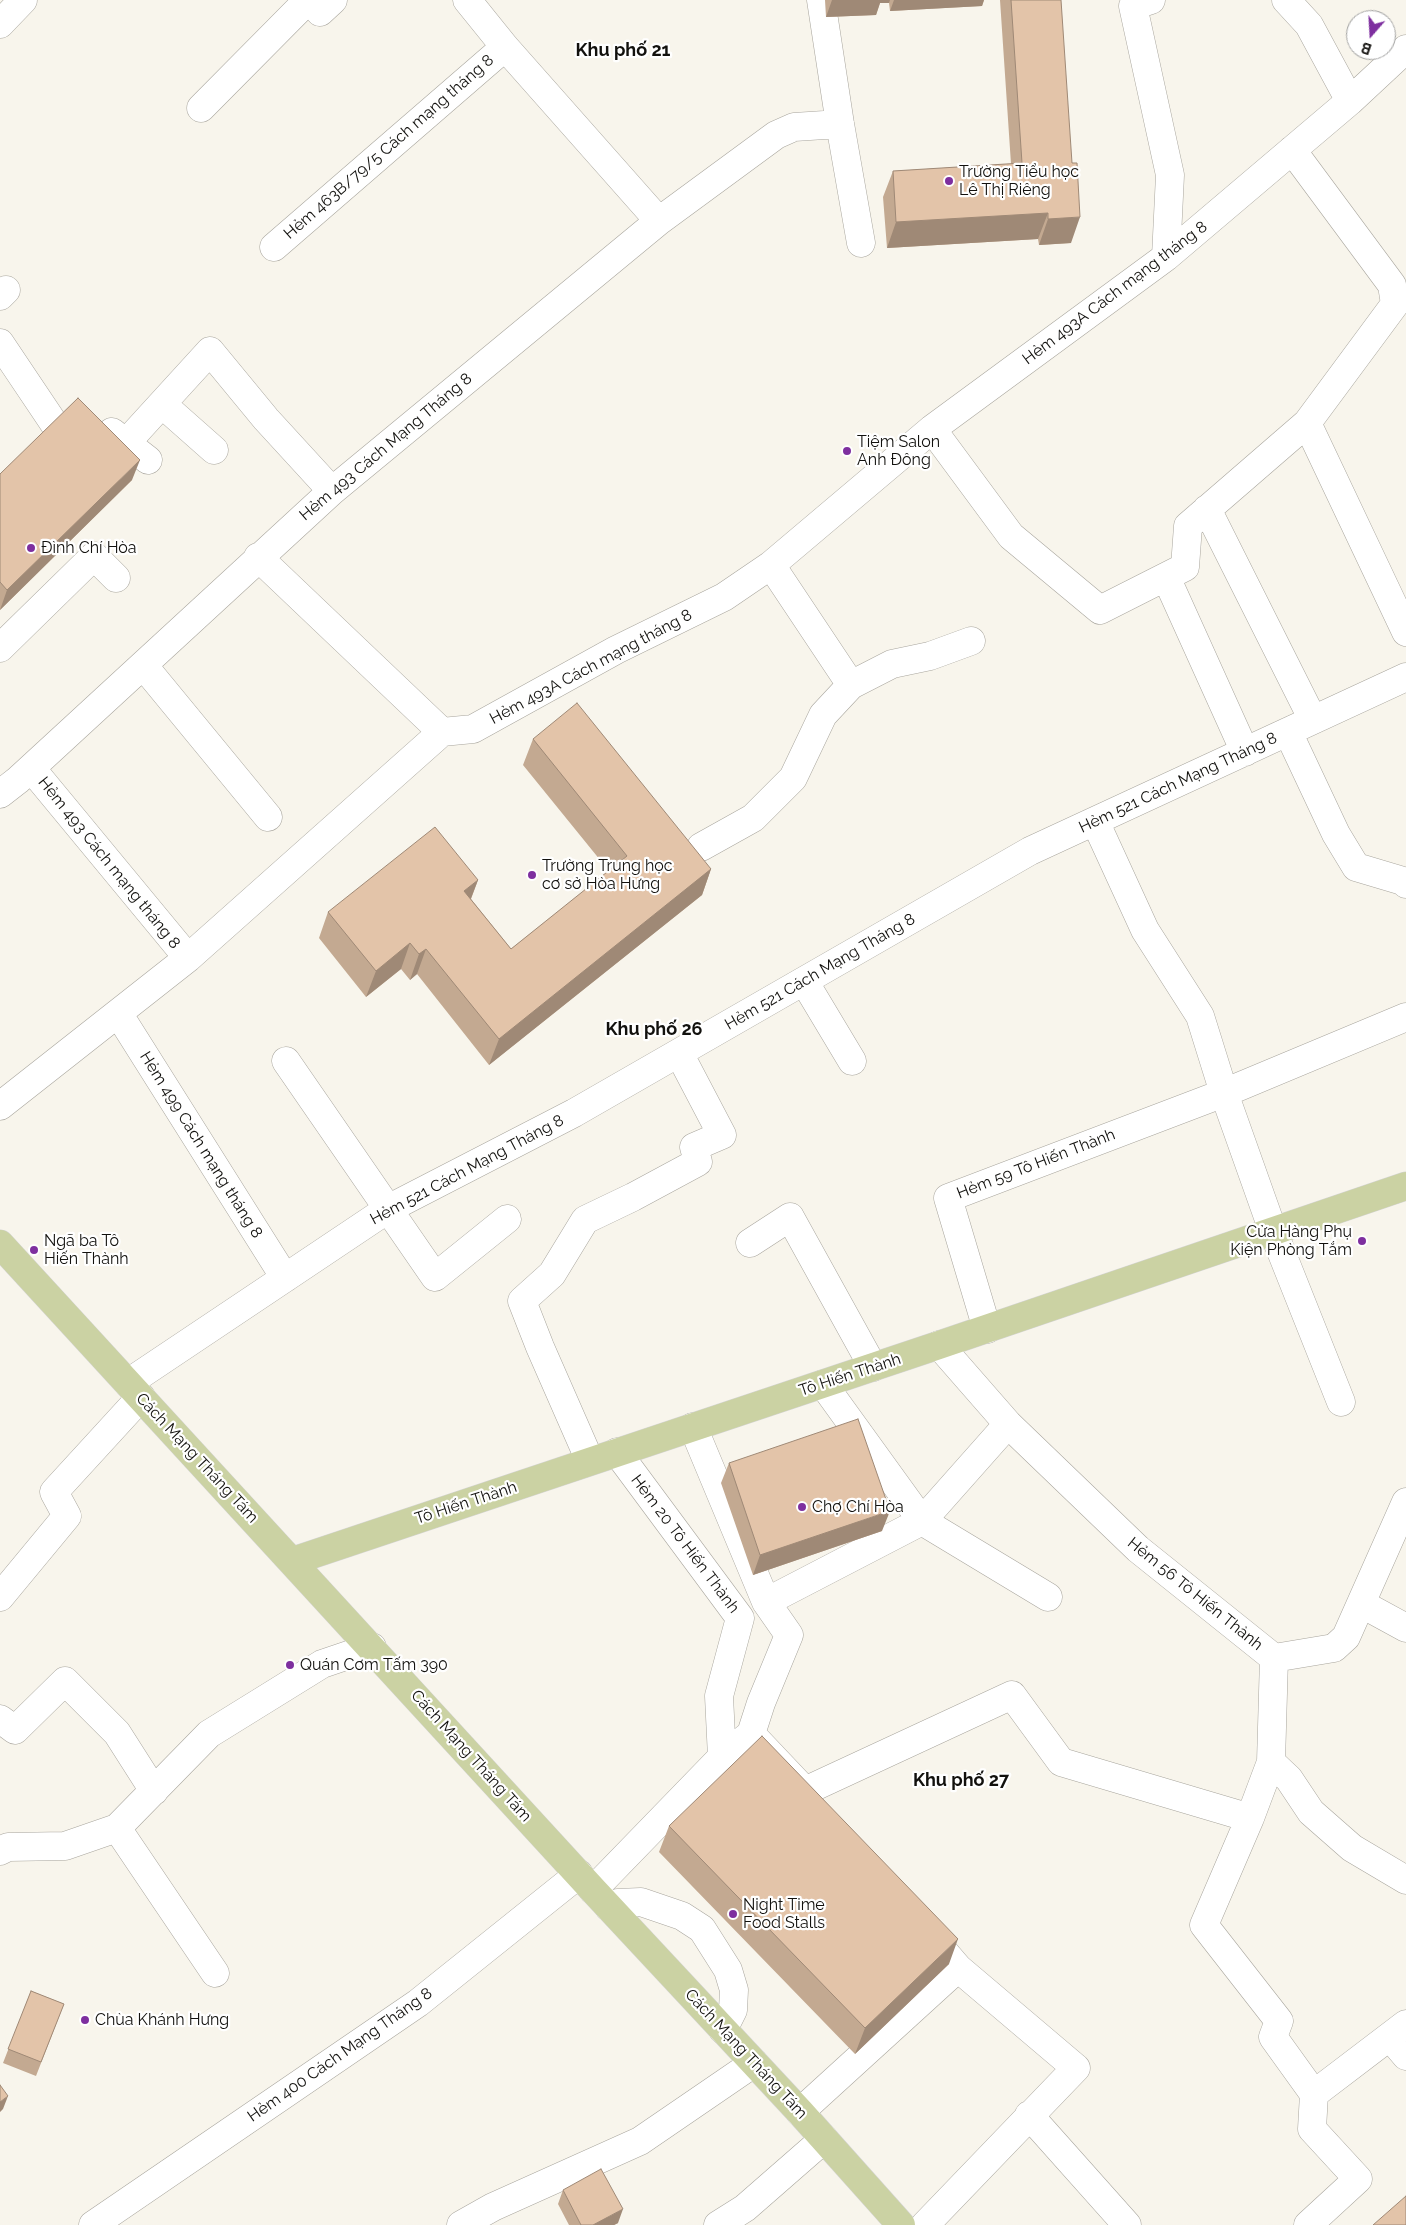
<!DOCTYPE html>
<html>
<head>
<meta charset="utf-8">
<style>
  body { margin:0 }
  #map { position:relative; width:1406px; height:2225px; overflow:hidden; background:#f8f5ec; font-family:Raleway,sans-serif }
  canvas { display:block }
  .north { position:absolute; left:1346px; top:10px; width:50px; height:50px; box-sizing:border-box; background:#fff; border:1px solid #a0a09f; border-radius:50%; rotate:199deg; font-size:14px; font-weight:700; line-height:20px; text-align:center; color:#12110e }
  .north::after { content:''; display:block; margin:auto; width:18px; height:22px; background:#7e2f9f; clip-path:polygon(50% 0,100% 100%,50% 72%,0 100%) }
</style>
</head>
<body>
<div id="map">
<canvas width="1406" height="2225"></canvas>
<div class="north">B</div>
</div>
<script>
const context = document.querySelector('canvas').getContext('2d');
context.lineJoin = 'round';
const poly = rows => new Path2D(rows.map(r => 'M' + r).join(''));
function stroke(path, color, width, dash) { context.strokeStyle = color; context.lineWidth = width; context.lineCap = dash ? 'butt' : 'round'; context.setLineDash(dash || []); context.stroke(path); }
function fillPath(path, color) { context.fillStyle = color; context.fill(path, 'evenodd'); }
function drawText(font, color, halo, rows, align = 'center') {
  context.font = font + ' Raleway,sans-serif'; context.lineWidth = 4.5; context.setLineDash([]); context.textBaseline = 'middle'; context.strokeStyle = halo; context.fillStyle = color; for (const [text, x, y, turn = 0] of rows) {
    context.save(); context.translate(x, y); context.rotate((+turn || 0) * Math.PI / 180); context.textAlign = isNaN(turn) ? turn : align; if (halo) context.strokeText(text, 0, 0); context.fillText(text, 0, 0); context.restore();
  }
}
const minor = poly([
  [309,0,320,12,333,0],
  [467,0,505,47,659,221],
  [821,0,840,124,861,243],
  [1151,0,1133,6,1170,175,1166,257],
  [1286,0,1309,25,1350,101],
  [0,24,23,0],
  [201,108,308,0],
  [274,247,505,47],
  [0,296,6,290],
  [0,343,57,428],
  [162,404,214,450],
  [1307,423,1406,632],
  [932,429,1011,536,1100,610,1185,567,1188,526,1307,423,1395,304,1392,285,1292,150],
  [112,432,148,460],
  [126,443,210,351,266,419,332,491],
  [1207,509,1313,720],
  [258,557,442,732,473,729,616,650,724,597,771,565,932,429,1166,257,1350,101,1406,49],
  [1166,577,1245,752],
  [0,648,94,556,116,578],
  [143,665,268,817],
  [851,685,892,664,930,656,971,641],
  [1288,732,1336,834,1356,867,1403,881,1406,884],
  [31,768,188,958],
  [0,794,18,780,332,491,659,221,776,135,794,127,840,124],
  [1095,821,1145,930,1200,1016,1224,1093,1273,1231,1341,1402],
  [701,847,753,818,793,778,823,715,851,685,771,565],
  [804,981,852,1061],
  [118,1013,285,1278],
  [286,1061,435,1277,507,1219],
  [0,1106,188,958,442,732],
  [750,1243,790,1217,873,1367],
  [987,1329,948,1198,1224,1093,1406,1017],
  [939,1345,1008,1424,1138,1549,1274,1658,1271,1762,1289,1779,1311,1812,1352,1848,1406,1880],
  [128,1383,388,1209,574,1113,1030,851,1406,677],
  [823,1384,922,1521,1048,1597],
  [693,1427,766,1602],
  [617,1452,740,1618,719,1696,722,1757],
  [590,1461,540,1347,522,1301,552,1274,585,1220,633,1197,698,1162,694,1147,722,1135,679,1053],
  [0,1597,67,1516,54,1492,141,1397],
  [1362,1604,1406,1628],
  [1274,1658,1334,1648,1346,1637,1406,1502],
  [0,1719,15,1730,65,1681,117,1733,154,1791],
  [751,1734,761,1703,789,1635,766,1602,922,1521,1008,1424],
  [1271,1762,1250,1818,1204,1925,1279,2021,1273,2037,1314,2094,1312,2129,1358,2179,1308,2225],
  [117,1828,215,1973],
  [0,1851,8,1847,65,1846,117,1828,209,1734,322,1664,372,1647],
  [593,1890,722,1757,751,1734,805,1791,1012,1695,1061,1762,1250,1818],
  [609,1907,618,1903,641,1902,682,1916,702,1929,728,1970,734,1990,733,2010,723,2030],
  [1390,2037,1406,2056],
  [1314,2094,1406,2024],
  [800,2112,958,1968],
  [1029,2115,1127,2225],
  [93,2225,418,2003,579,1874],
  [461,2225,493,2207,640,2141,754,2063],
  [718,2225,745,2208,824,2139],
  [925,2225,1076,2068,958,1968,927,1932]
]);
const major = poly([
  [0,1244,593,1890,800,2112,901,2225],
  [293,1561,939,1345,1406,1186]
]);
stroke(minor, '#a8a59d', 29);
stroke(major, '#d4d4d4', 29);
stroke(minor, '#fff', 28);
stroke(major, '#cbd2a3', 28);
fillPath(poly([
  [825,0,984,0,982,6,890,11,889,3,880,3,876,15,826,17],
  [1000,0,1061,0,1071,243,1039,245,1038,239,887,248,883,197,893,171,1011,164],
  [0,474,132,480,0,610],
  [533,739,711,869,702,895,489,1065,417,974,410,980,401,969,366,997,319,938,328,912,478,880,471,899,511,949,609,871,523,765],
  [729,1463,882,1531,753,1575,721,1483],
  [669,1826,949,1964,855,2054,659,1852],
  [31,1991,64,2004,36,2076,3,2063],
  [563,2190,618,2223,614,2225,569,2225,558,2204]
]), '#c3a991');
fillPath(poly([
  [832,0,890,0,889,3,880,3,876,15,826,17],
  [894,0,984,0,982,6,890,11],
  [1048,213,1038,239,887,248,896,222],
  [1080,217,1071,243,1039,245,1048,219],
  [140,460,132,480,0,610,7,590],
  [711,869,702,895,489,1065,499,1039],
  [478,880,468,906,464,891],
  [410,943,401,969,366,997,376,971],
  [426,949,417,974,410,980,419,954],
  [890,1511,882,1531,753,1575,760,1555],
  [958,1939,949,1964,855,2054,865,2028],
  [8,2096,3,2109,0,2112,0,2102],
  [623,2209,618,2223,614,2225,593,2225]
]), '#9f8976');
const building = poly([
  [1011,0,1061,0,1072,163,1077,163,1080,217,1048,219,1048,213,896,222,893,171,1022,163,1011,0],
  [78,398,140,460,7,590,0,582,0,474,78,398],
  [577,703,711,869,499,1039,426,949,419,954,410,943,376,971,328,912,435,827,478,880,464,891,511,949,627,856,533,739,577,703],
  [858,1419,890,1511,760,1555,729,1463,858,1419],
  [762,1736,958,1939,865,2028,669,1826,762,1736],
  [31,1991,64,2004,41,2062,8,2049,31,1991],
  [0,2085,8,2096,0,2102,0,2085],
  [601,2169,623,2209,593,2225,581,2225,563,2190,601,2169],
  [1406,2196,1406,2225,1373,2225,1406,2196]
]);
fillPath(building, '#e3c4a9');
stroke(building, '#9f8976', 1);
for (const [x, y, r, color] of [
  [949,181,5,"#7e2f9f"],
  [847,451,5,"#7e2f9f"],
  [31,548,5,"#7e2f9f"],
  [532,875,5,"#7e2f9f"],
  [1362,1241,5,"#7e2f9f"],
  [34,1250,5,"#7e2f9f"],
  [802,1507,5,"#7e2f9f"],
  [290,1665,5,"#7e2f9f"],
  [733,1914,5,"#7e2f9f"],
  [85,2020,5,"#7e2f9f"]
]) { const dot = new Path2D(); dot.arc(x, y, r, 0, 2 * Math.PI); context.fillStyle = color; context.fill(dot); stroke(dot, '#fff', 2); }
drawText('16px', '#12110e', '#fff', [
  ["Hẻm 463B/79/5 Cách mạng tháng 8",389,147,-41],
  ["Hẻm 493A Cách mạng tháng 8",1115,293,-37],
  ["Hẻm 493 Cách Mạng Tháng 8",386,447,-40],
  ["Hẻm 493A Cách mạng tháng 8",591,667,-28],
  ["Hẻm 521 Cách Mạng Tháng 8",1178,783,-25],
  ["Hẻm 493 Cách mạng tháng 8",109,863,51],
  ["Hẻm 521 Cách Mạng Tháng 8",820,972,-30],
  ["Hẻm 499 Cách mạng tháng 8",201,1145,58],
  ["Hẻm 59 Tô Hiến Thành",1036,1164,-21],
  ["Hẻm 521 Cách Mạng Tháng 8",467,1170,-28],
  ["Tô Hiến Thành",850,1375,-18],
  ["Cách Mạng Tháng Tám",197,1458,47],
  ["Tô Hiến Thành",466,1503,-18],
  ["Hẻm 20 Tô Hiến Thành",685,1544,53],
  ["Hẻm 56 Tô Hiến Thành",1195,1594,39],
  ["Cách Mạng Tháng Tám",471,1756,48],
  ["Cách Mạng Tháng Tám",746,2054,47],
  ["Hẻm 400 Cách Mạng Tháng 8",340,2055,-35]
]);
drawText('16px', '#12110e', '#fff', [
  ["Trường Tiểu học",959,172],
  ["Lê Thị Riêng",959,190],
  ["Tiệm Salon",857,442],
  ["Anh Đông",857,460],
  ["Đình Chí Hòa",41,548],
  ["Trường Trung học",542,866],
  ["cơ sở Hòa Hưng",542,884],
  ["Cửa Hàng Phụ",1352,1232,"right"],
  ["Kiện Phòng Tắm",1352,1250,"right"],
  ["Ngã ba Tô",44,1241],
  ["Hiến Thành",44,1259],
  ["Chợ Chí Hòa",812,1507],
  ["Quán Cơm Tấm 390",300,1665],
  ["Night Time",743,1905],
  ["Food Stalls",743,1923],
  ["Chùa Khánh Hưng",95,2020]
], 'left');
drawText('bold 18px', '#12110e', '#fff', [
  ["Khu phố 21",623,51],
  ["Khu phố 26",654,1030],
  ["Khu phố 27",961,1781]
]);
</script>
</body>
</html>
